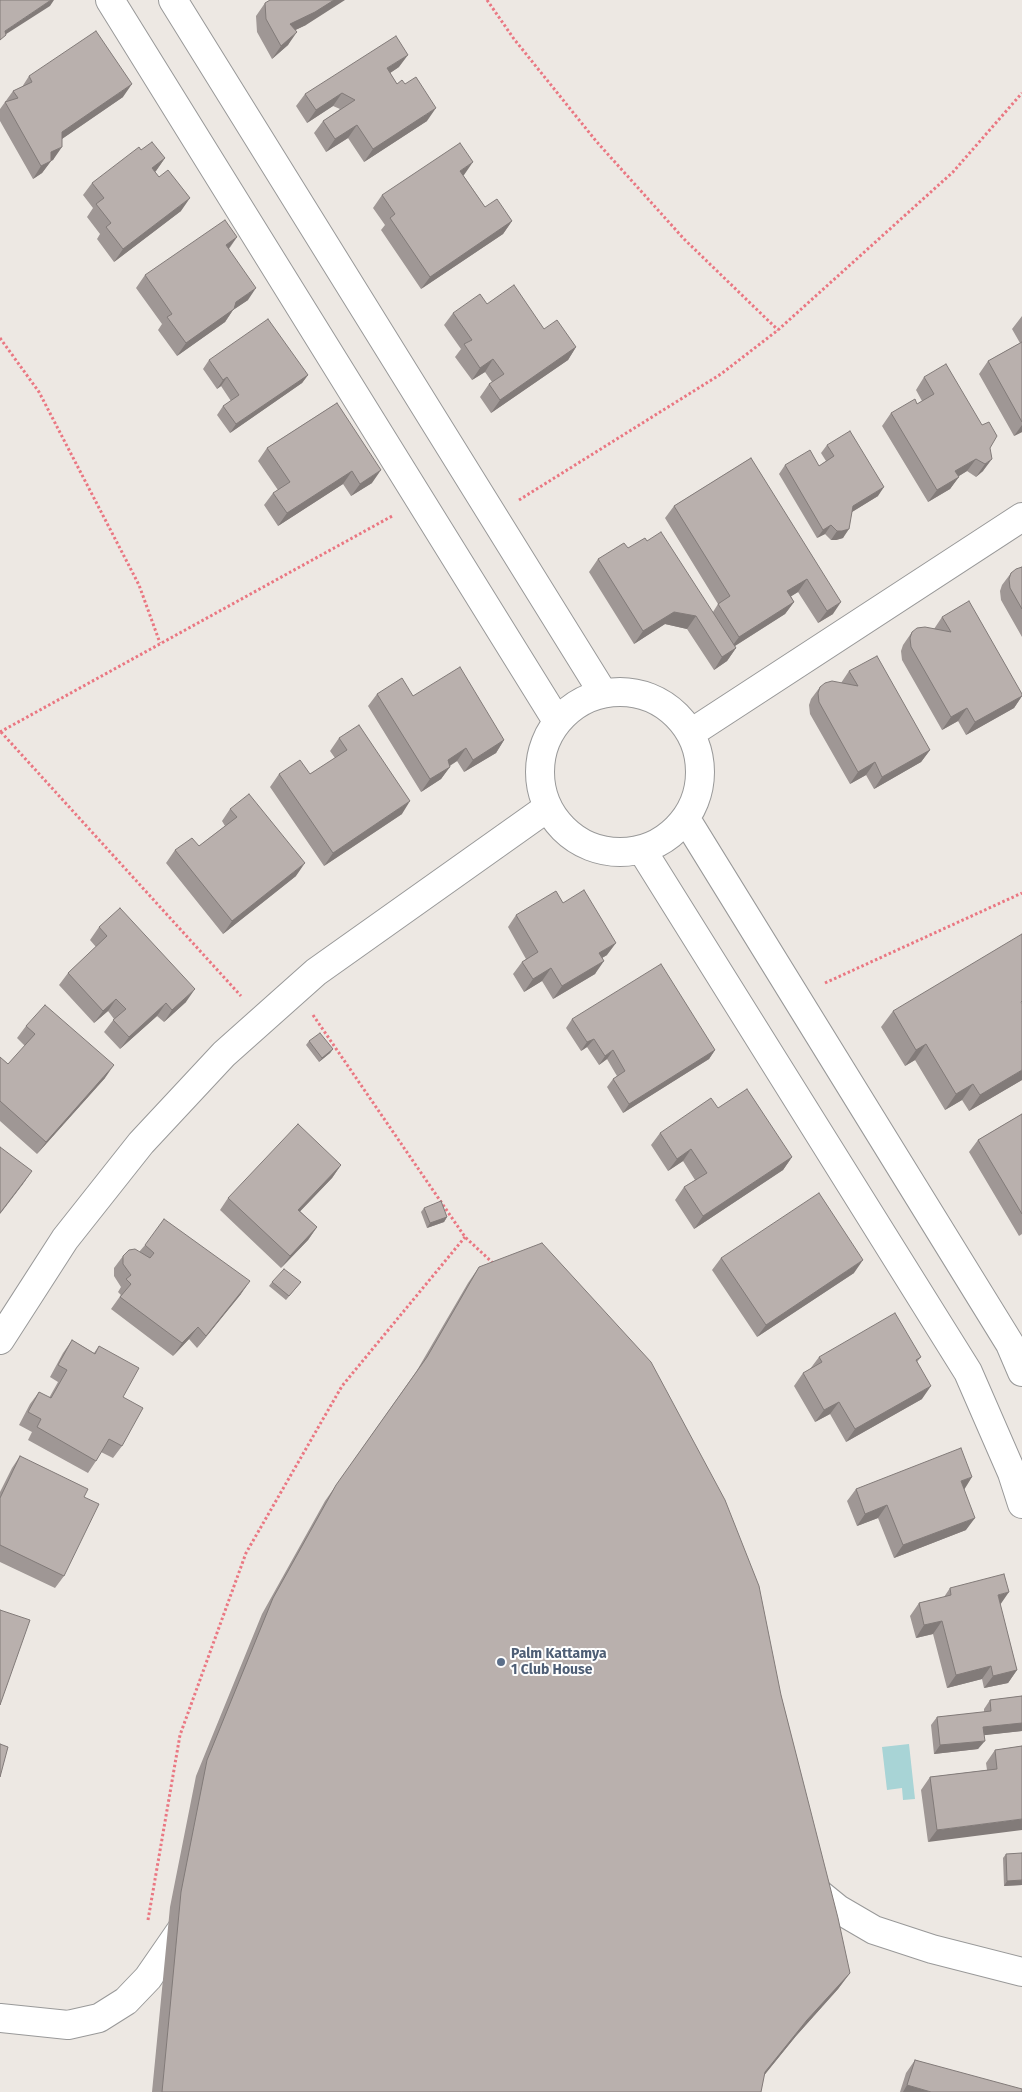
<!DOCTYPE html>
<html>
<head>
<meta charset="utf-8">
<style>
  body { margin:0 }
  canvas { display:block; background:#ede8e3 }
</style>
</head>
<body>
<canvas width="1022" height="2092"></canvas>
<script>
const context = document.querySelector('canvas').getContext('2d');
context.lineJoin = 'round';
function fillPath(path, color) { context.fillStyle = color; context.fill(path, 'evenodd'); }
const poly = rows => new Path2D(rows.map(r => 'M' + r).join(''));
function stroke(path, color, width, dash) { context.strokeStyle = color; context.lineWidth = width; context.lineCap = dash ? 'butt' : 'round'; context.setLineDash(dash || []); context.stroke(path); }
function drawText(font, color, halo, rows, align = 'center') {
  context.font = font + ' "Fira Sans",sans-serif'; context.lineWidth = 4; context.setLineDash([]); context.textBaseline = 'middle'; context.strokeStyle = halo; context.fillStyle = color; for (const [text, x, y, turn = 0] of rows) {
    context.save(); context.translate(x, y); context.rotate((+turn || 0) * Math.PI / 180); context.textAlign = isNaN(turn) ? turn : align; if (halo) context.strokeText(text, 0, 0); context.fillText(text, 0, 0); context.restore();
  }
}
fillPath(poly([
  [909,1744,915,1799,903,1800,902,1788,887,1790,882,1747]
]), '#a8d4d6');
const minor = poly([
  [110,0,557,721],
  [173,0,603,693],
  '540 772a80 80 0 1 1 160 0a80 80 0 1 1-160 0Z',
  [691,733,1022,517],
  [686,819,1010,1344,1022,1372],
  [642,850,968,1372,1012,1473,1022,1504],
  [0,1340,65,1239,141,1143,224,1054,316,972,547,808],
  [806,1883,838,1909,874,1930,932,1949,1022,1972],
  [0,2018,68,2025,99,2018,126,2001,148,1978,186,1923]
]);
stroke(minor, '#999', 30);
stroke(poly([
  [487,0,514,39,596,141,684,239,778,330],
  [0,338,39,392,139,585,160,643],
  [519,500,721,374,778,330,953,172,1022,93],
  [0,732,394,515],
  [1,732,241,996],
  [825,983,1022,893],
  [313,1015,465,1237,494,1264],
  [148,1920,180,1735,246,1553,342,1386,465,1237]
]), '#ea7782', 3, [2.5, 2.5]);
stroke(minor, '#fff', 28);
fillPath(poly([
  [265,3,306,25,295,30,288,45,272,59,257,32,256,16],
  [399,67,390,73,397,84,427,121,364,162,348,138,326,152,314,133,323,121,340,109,333,106,307,123,296,106,305,94],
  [29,76,123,97,62,139,53,160,51,161,42,173,33,179,0,121,0,109,13,91,22,87],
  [141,150,165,158,155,172,181,211,114,262,97,239,100,234,87,217,93,208,83,195,92,183],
  [463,175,485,207,512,221,503,234,421,289,381,230,385,225,373,208,382,195],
  [237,237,229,249,248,300,233,310,225,322,177,356,158,330,162,324,136,288,145,275],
  [487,304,544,329,576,347,568,360,491,413,480,397,489,384,492,382,485,372,472,380,455,357,461,349,444,325,453,313],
  [1022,316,1022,432,1014,436,979,374,988,361,1020,343,1012,329],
  [209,360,308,375,302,383,230,433,217,415,223,406,231,401,221,386,217,389,203,369],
  [924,377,990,448,983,471,976,477,967,471,959,476,950,489,928,502,882,426,891,413,917,404,922,401,916,390],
  [337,403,372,483,351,496,343,484,278,526,264,505,273,493,278,490,258,461,267,448],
  [827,445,878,496,852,512,843,538,836,540,831,540,825,534,817,538,779,474,785,465,819,466,826,461,821,453],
  [751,458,833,614,818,623,798,592,791,596,794,602,785,614,735,646,736,648,727,661,714,670,687,629,665,624,634,644,589,572,598,559,647,541,713,612,718,604,665,518,674,506],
  [1022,567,1022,637,1001,600,1000,591,1002,585,1011,573],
  [942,617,1022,694,1022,696,1014,708,966,735,958,721,942,730,902,660,901,651,903,645,912,632,934,629],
  [849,671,930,750,921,762,874,789,866,775,850,784,810,714,809,705,811,699,820,687,841,683],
  [377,694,413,696,504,740,496,753,464,772,457,761,450,766,441,779,421,792,368,706],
  [339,738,402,814,324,866,270,787,279,774,310,774,335,758,330,751],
  [230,809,296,876,223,934,166,863,175,850,199,846,225,826,222,821],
  [563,903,607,955,602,958,595,974,553,999,542,981,524,992,513,974,522,962,526,959,508,927,516,915],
  [99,927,186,1002,164,1022,157,1016,120,1049,104,1032,114,1019,108,1011,94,1023,59,985,68,973,96,947,90,940],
  [893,1011,1022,1080,969,1111,962,1100,945,1110,915,1060,905,1066,881,1027],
  [572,1019,715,1050,709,1059,623,1113,607,1087,613,1079,617,1076,607,1059,599,1065,587,1047,581,1051,566,1028],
  [26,1026,105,1078,37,1154,0,1121,0,1057,8,1064,25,1046,17,1038],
  [309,1041,333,1049,330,1053,319,1062,306,1045],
  [718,1108,792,1157,783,1170,694,1229,675,1200,684,1187,695,1180,683,1161,668,1171,651,1145,660,1133],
  [1022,1114,1022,1234,1019,1236,969,1152,978,1140],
  [341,1165,332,1178,300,1211,317,1227,308,1240,281,1268,220,1210,228,1198],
  [424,1208,447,1217,444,1222,427,1228,421,1212],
  [145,1245,241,1294,197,1348,189,1339,173,1356,111,1309,121,1295,118,1292,121,1287,114,1276,114,1268,123,1256,139,1252],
  [721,1258,854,1273,757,1337,712,1270],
  [479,1267,781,1695,850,1973,838,1989,796,2036,764,2075,761,2092,152,2092,170,1907,196,1776,262,1614,325,1501,416,1372,468,1283],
  [272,1282,301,1282,286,1300,269,1286],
  [72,1340,94,1353,99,1346,123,1397,122,1446,113,1458,101,1452,96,1461,88,1473,28,1440,32,1432,19,1425,30,1404,39,1392,49,1398,58,1382,50,1377,63,1353],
  [819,1357,921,1357,917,1362,922,1399,846,1442,830,1414,815,1422,794,1386,803,1373,810,1369],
  [20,1456,84,1497,64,1576,55,1588,0,1562,0,1492,12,1468],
  [856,1489,964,1489,966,1530,894,1558,878,1518,857,1526,847,1501],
  [950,1588,1000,1605,1017,1670,1008,1683,984,1688,982,1679,947,1688,933,1634,916,1638,910,1616,919,1603,944,1597],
  [1022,1696,1022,1731,984,1735,978,1749,934,1754,931,1725,937,1717,984,1712,984,1709,990,1700],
  [1022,1746,928,1842,921,1790,930,1777,987,1770,986,1763,995,1750],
  [1006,1854,1022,1885,1004,1886,1003,1858],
  [915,2060,1022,2092,900,2092,906,2073]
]), '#9f9795');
fillPath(poly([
  [51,0,54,0,50,6,0,38,5,31],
  [334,0,345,0,306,25,281,37,290,24],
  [297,32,288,45,272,59,281,46],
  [408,55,399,67,378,81,387,68],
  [132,84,123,97,53,145,62,132],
  [342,93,333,106,307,123,316,110],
  [436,108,427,121,364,162,373,149],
  [357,125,348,138,326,152,335,139],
  [62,147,53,160,42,164,51,152],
  [165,158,156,171,143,180,152,168],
  [51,161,42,173,33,179,41,166],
  [473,162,464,175,451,183,460,171],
  [190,198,181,211,114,262,123,249],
  [512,221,503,234,421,289,430,277],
  [237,237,228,249,226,245],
  [256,288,248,300,233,310,225,322,177,356,186,343,236,302],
  [576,347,568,360,491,413,500,400],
  [493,359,485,372,472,380,480,368],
  [308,375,302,383,230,433,236,424],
  [227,377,221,386,217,389,223,380],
  [1022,425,1022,432,1014,436],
  [976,459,967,471,946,484,955,471],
  [992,459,983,471,976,477,985,464],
  [381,470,372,483,351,496,360,484],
  [352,471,343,484,278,526,287,513],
  [959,477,950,489,928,502,937,490],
  [884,487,878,496,847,515,853,506],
  [831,525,825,534,817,538,823,530],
  [849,529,843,538,836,540,831,540,837,531],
  [807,579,798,592,779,604,787,591],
  [794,602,785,614,730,649,739,637],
  [841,602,833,614,818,623,827,611],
  [674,612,696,616,687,629,665,624,634,644,643,631],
  [736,648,727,661,714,670,722,657],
  [1022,696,1014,708,966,735,975,722],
  [967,708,958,721,942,730,951,717],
  [504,740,496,753,464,772,473,760],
  [466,748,457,761,439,772,448,760],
  [930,750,921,762,874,789,882,777],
  [875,762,866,775,850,784,858,772],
  [450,767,441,779,421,792,430,779],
  [410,801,402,814,324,866,333,853],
  [305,863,296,876,223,934,232,921],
  [616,943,607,955,590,965,599,953],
  [604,961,595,974,553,999,562,986],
  [551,968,542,981,524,992,533,979],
  [195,989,186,1002,164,1022,172,1010],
  [116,999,108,1011,94,1023,103,1011],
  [166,1003,157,1016,120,1049,129,1037],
  [594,1039,587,1047,581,1051,587,1042],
  [926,1044,915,1060,905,1066,916,1050],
  [333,1049,330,1053,319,1062,322,1058],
  [613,1050,607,1059,599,1065,605,1056],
  [715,1050,709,1059,623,1113,629,1104],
  [114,1065,105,1078,37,1154,46,1142],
  [1022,1070,1022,1080,969,1111,980,1095],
  [973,1084,962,1100,945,1110,956,1094],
  [691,1149,683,1161,668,1171,677,1159],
  [792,1157,783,1170,694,1229,703,1216],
  [341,1165,332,1178,290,1222,298,1210],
  [32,1171,23,1184,0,1214,0,1213],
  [447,1217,444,1222,427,1228,430,1223],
  [317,1227,308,1240,281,1268,290,1256],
  [863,1260,854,1273,757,1337,766,1325],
  [250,1281,241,1294,197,1348,206,1336],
  [198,1327,189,1339,173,1356,182,1343],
  [931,1386,922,1399,846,1442,855,1429],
  [839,1402,830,1414,815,1422,824,1410],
  [972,1477,964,1490,961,1481],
  [887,1505,878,1518,857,1526,865,1514],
  [975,1518,966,1530,894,1558,903,1545],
  [1009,1592,1000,1605,998,1595],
  [942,1621,933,1634,916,1638,924,1625],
  [991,1666,982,1679,947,1688,956,1675],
  [1017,1670,1008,1683,984,1688,993,1676],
  [1022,1723,1022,1731,977,1736,983,1727],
  [985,1741,978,1749,934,1754,940,1745],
  [1022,1819,1022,1830,928,1842,937,1830],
  [1022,1880,1022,1885,1004,1886,1007,1881],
  [850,1973,838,1989,796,2036,754,2088,765,2072,807,2020],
  [907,2085,931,2092,903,2092]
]), '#827b79');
const building = poly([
  [0,0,51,0,5,31,6,35,0,40,0,0],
  [270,0,334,0,315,12,290,24,297,32,281,46,266,19,265,3,270,0],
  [96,31,132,84,62,132,62,147,51,152,51,161,41,166,5,102,18,98,13,91,32,82,29,76,96,31],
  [396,36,408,55,387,68,397,84,402,80,405,84,416,77,436,108,373,149,357,125,335,139,323,121,355,100,342,93,316,110,305,94,396,36],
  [152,142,165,158,152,168,159,177,168,170,190,198,123,249,106,227,111,223,96,204,104,198,92,183,139,147,141,150,152,142],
  [460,143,473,162,460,171,485,207,497,199,512,221,430,277,390,218,395,214,382,195,460,143],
  [225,220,237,237,226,245,256,288,236,302,234,309,186,343,167,317,172,314,145,275,225,220],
  [514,285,544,329,557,320,576,347,500,400,489,384,504,374,493,359,480,368,464,344,472,340,453,313,480,294,487,304,514,285],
  [268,319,308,375,236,424,223,406,239,395,227,377,223,380,209,360,268,319],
  [1022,342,1022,422,988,361,1022,342],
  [946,364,982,425,989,422,997,436,990,448,992,459,985,464,976,459,955,471,959,477,937,490,891,413,915,399,917,404,934,394,924,377,946,364],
  [337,403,381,470,360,484,352,471,287,513,273,493,290,482,267,448,337,403],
  [850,431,884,487,853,506,849,529,842,531,837,531,831,525,823,530,785,465,810,450,819,466,834,456,827,445,850,431],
  [751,458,841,602,827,611,807,579,787,591,794,602,739,637,718,604,730,596,674,506,751,458],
  [661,532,736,648,722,657,696,616,674,612,643,631,598,559,624,543,628,548,645,538,647,541,661,532],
  [1022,567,1022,609,1010,588,1009,579,1011,573,1016,569,1022,567],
  [969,601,1022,694,1022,696,975,722,967,708,951,717,911,647,910,638,912,632,917,628,925,627,951,632,942,617,969,601],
  [877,656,930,750,882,777,875,762,858,772,819,702,818,693,820,687,825,683,832,681,858,686,849,671,877,656],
  [460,667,504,740,473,760,466,748,448,760,450,767,430,779,377,694,402,678,413,696,460,667],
  [359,725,410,801,333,853,279,774,300,760,310,774,347,750,339,738,359,725],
  [249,794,305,863,232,921,175,850,192,838,199,846,237,817,230,809,249,794],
  [584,890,616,943,599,953,604,961,562,986,551,968,533,979,522,962,538,952,516,915,556,891,563,903,584,890],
  [120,908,195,989,172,1010,166,1003,129,1037,113,1020,126,1009,116,999,103,1011,68,973,107,936,99,927,120,908],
  [1022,934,1022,1001,1021,1002,1022,1004,1022,1070,980,1095,973,1084,956,1094,926,1044,916,1050,893,1011,1022,934],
  [661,964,715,1050,629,1104,613,1079,625,1071,613,1050,605,1056,594,1039,587,1042,572,1019,661,964],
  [45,1005,114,1065,46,1142,0,1101,0,1057,8,1064,35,1034,26,1026,45,1005],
  [320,1033,333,1049,322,1058,309,1041,320,1033],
  [747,1089,792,1157,703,1216,684,1187,707,1173,691,1149,677,1159,660,1133,711,1098,718,1108,747,1089],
  [1022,1114,1022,1214,978,1140,1022,1114],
  [298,1124,341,1165,298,1210,317,1227,290,1256,228,1198,298,1124],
  [0,1147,32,1171,0,1213,0,1147],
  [819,1193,863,1260,766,1325,721,1258,819,1193],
  [441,1201,447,1217,430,1223,424,1208,441,1201],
  [164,1219,250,1281,206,1336,198,1327,182,1343,120,1297,131,1284,126,1279,131,1275,123,1264,123,1256,129,1250,135,1249,150,1258,154,1253,145,1245,164,1219],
  [542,1243,651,1362,725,1500,759,1586,781,1695,838,1918,850,1973,807,2020,765,2072,761,2092,162,2092,181,1892,207,1760,273,1598,336,1485,427,1357,479,1267,542,1243],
  [284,1269,301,1282,289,1296,272,1282,284,1269],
  [895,1313,921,1357,916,1360,931,1386,855,1429,839,1402,824,1410,803,1373,822,1362,819,1357,895,1313],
  [72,1340,95,1354,99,1346,139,1368,123,1397,143,1408,122,1446,109,1439,96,1461,37,1427,41,1419,28,1412,39,1392,51,1398,67,1370,58,1365,72,1340],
  [961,1448,972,1477,961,1481,975,1518,903,1545,887,1505,865,1514,856,1489,961,1448],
  [20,1456,88,1489,84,1497,99,1504,64,1576,0,1545,0,1498,20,1456],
  [1004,1574,1009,1592,998,1595,1017,1670,993,1676,991,1666,956,1675,942,1621,924,1625,919,1603,951,1595,950,1588,1004,1574],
  [0,1610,30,1620,0,1705,0,1610],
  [1022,1696,1022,1723,983,1727,985,1741,940,1745,937,1717,991,1711,990,1700,1022,1696],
  [0,1744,8,1747,0,1777,0,1744],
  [1022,1746,1022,1819,937,1830,930,1777,997,1769,995,1750,1022,1746],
  [1022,1853,1022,1880,1007,1881,1006,1854,1022,1853],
  [915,2060,1022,2089,1022,2092,931,2092,907,2085,915,2060]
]);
fillPath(building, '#b9b0ad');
stroke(building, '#827b79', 1);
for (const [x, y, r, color] of [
  [501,1662,5,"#5c6f8a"]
]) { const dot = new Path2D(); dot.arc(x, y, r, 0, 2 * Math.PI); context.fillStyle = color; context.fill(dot); stroke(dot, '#fff', 2); }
drawText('bold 14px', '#4e5e75', '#fff', [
  ["Palm Kattamya",511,1654],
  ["1 Club House",511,1670]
], 'left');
</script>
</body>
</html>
